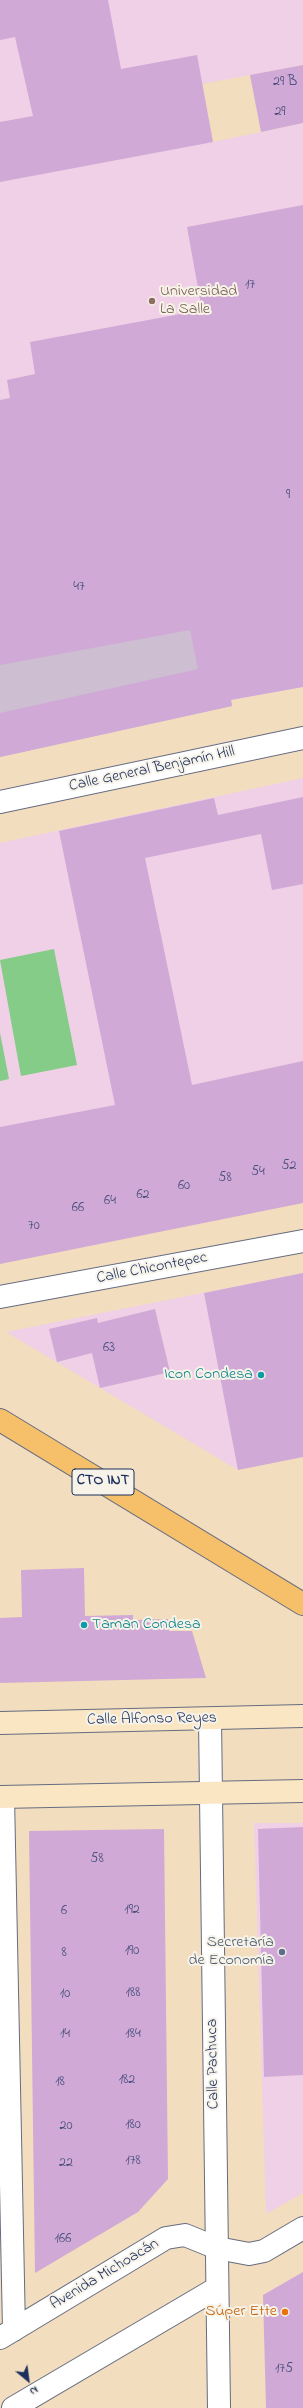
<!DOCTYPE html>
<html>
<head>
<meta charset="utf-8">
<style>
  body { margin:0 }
  #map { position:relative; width:303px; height:2408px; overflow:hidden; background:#f2ddbf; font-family:"Indie Flower",sans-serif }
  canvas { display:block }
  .north { position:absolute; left:8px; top:2360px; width:40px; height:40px; -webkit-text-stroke:3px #f7f3e8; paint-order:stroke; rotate:151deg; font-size:11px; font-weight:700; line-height:16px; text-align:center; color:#1b2f5e }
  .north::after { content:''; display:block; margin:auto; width:14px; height:18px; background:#1b2f5e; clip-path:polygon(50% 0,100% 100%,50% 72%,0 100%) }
</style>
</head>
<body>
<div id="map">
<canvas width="303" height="2408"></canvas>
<div class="north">N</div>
</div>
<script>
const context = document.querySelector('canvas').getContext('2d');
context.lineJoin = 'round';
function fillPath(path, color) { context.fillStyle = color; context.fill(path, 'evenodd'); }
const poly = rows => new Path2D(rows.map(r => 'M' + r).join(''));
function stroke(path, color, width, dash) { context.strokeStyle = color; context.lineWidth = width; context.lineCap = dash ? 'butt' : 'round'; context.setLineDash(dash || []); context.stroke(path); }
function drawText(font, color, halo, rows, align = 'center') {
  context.font = font + ' "Indie Flower",sans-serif'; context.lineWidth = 4; context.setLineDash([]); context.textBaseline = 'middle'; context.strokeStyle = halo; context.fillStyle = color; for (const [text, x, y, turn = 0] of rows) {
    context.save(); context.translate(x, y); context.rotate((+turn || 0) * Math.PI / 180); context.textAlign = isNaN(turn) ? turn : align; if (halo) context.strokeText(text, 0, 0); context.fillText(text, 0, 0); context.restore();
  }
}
fillPath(poly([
  [0,0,303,0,303,65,202,84,213,142,303,123,303,687,231,700,225,664,0,479],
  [303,778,303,1125,0,1185,0,843],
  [303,1273,238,1470,6,1332],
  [254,1823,303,1823,303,2193,266,2214]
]), '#efd0e6');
fillPath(poly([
  [0,479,107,490,225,664,232,706,0,757]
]), '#cdbed2');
fillPath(poly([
  [54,949,77,1065,21,1076,0,960],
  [0,1033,9,1079,0,1081]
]), '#84cc87');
fillPath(poly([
  [0,0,108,0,121,69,197,55,213,142,0,182,0,122,33,116,15,37,0,40],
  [303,65,303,123,261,132,250,75],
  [303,205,303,687,231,700,232,706,0,757,0,713,198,669,190,630,0,665,0,400,10,398,7,380,35,374,30,342,202,310,187,227],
  [303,797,303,884,272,890,261,834,145,858,192,1085,303,1061,303,1203,0,1264,0,1127,115,1105,59,831,214,798,218,815],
  [303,1273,303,1457,238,1470,204,1293],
  [155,1309,170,1372,100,1388,92,1353,57,1362,49,1329,97,1318,98,1323],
  [84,1568,85,1616,133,1615,133,1620,168,1619,169,1631,192,1631,206,1678,0,1683,0,1618,22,1617,21,1570],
  [303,1827,303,2075,264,2077,258,1829],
  [164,1829,168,2179,138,2212,35,2273,29,1831],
  [303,2272,303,2408,266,2408,263,2295]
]), '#d0a9d6');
const minor = poly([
  [0,802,303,738],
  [0,1297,303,1241],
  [210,1719,219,2408],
  [3,1797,14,2330],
  [0,2338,166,2238,185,2235,217,2248,249,2254,264,2251,303,2228],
  [13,2408,217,2288]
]);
const secondary = poly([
  [0,1723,303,1716],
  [0,1797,303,1791]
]);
const primary = poly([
  [0,1420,303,1604]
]);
stroke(minor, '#666c80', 24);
stroke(secondary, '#666c80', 24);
stroke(primary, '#666c80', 24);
stroke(minor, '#fff', 22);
stroke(secondary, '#fbe6c4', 22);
stroke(primary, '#f6c06b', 22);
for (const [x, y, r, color] of [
  [152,301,4,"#8d6e63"],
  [261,1375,4,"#0f9aa8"],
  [84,1625,4,"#0f9aa8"],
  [282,1952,4,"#5c6f8a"],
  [285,2312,4,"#e8710a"]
]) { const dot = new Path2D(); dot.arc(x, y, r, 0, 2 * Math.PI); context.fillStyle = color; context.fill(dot); stroke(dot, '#f7f3e8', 1.5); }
drawText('14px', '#484e7c', null, [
  ["29 B",285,83],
  ["29",280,113],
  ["17",250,286],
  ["9",288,496],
  ["47",79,588],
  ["52",289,1167],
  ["54",258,1173],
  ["58",225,1179],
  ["60",184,1187],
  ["62",143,1196],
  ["64",110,1202],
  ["66",78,1209],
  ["70",34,1227],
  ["63",109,1349],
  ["58",97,1860],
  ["192",132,1911],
  ["6",64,1912],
  ["190",132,1952],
  ["8",64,1954],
  ["188",133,1994],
  ["10",65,1995],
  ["14",65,2035],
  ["184",133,2035],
  ["182",127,2081],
  ["18",60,2083],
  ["180",133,2126],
  ["20",66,2127],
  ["178",133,2162],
  ["22",66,2164],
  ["166",63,2240],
  ["175",284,2370]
]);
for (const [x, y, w] of [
  [103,1482,62]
]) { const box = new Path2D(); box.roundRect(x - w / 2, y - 13, w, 26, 3); context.fillStyle = '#f7f3e8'; context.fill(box); stroke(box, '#1b2f5e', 1); }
drawText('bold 15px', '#1b2f5e', null, [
  ["CTO INT",103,1482]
]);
drawText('16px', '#785e54', '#f7f3e8', [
  ["Universidad",160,292],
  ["La Salle",160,310]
], 'left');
drawText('16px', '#1b2f5e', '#f7f3e8', [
  ["Calle General Benjamín Hill",152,770,-12],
  ["Calle Chicontepec",152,1269,-11],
  ["Calle Alfonso Reyes",152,1720,-1],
  ["Calle Pachuca",214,2064,-91],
  ["Avenida Michoacán",105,2275,-31]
]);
drawText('16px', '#0d838f', '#f7f3e8', [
  ["Icon Condesa",253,1375],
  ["Taman Condesa",92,1625,"left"]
], 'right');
drawText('16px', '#4e5e75', '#f7f3e8', [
  ["Secretaría",274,1943],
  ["de Economía",274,1961]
], 'right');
drawText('16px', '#c56008', '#f7f3e8', [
  ["Súper Ette",277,2312]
], 'right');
</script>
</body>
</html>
